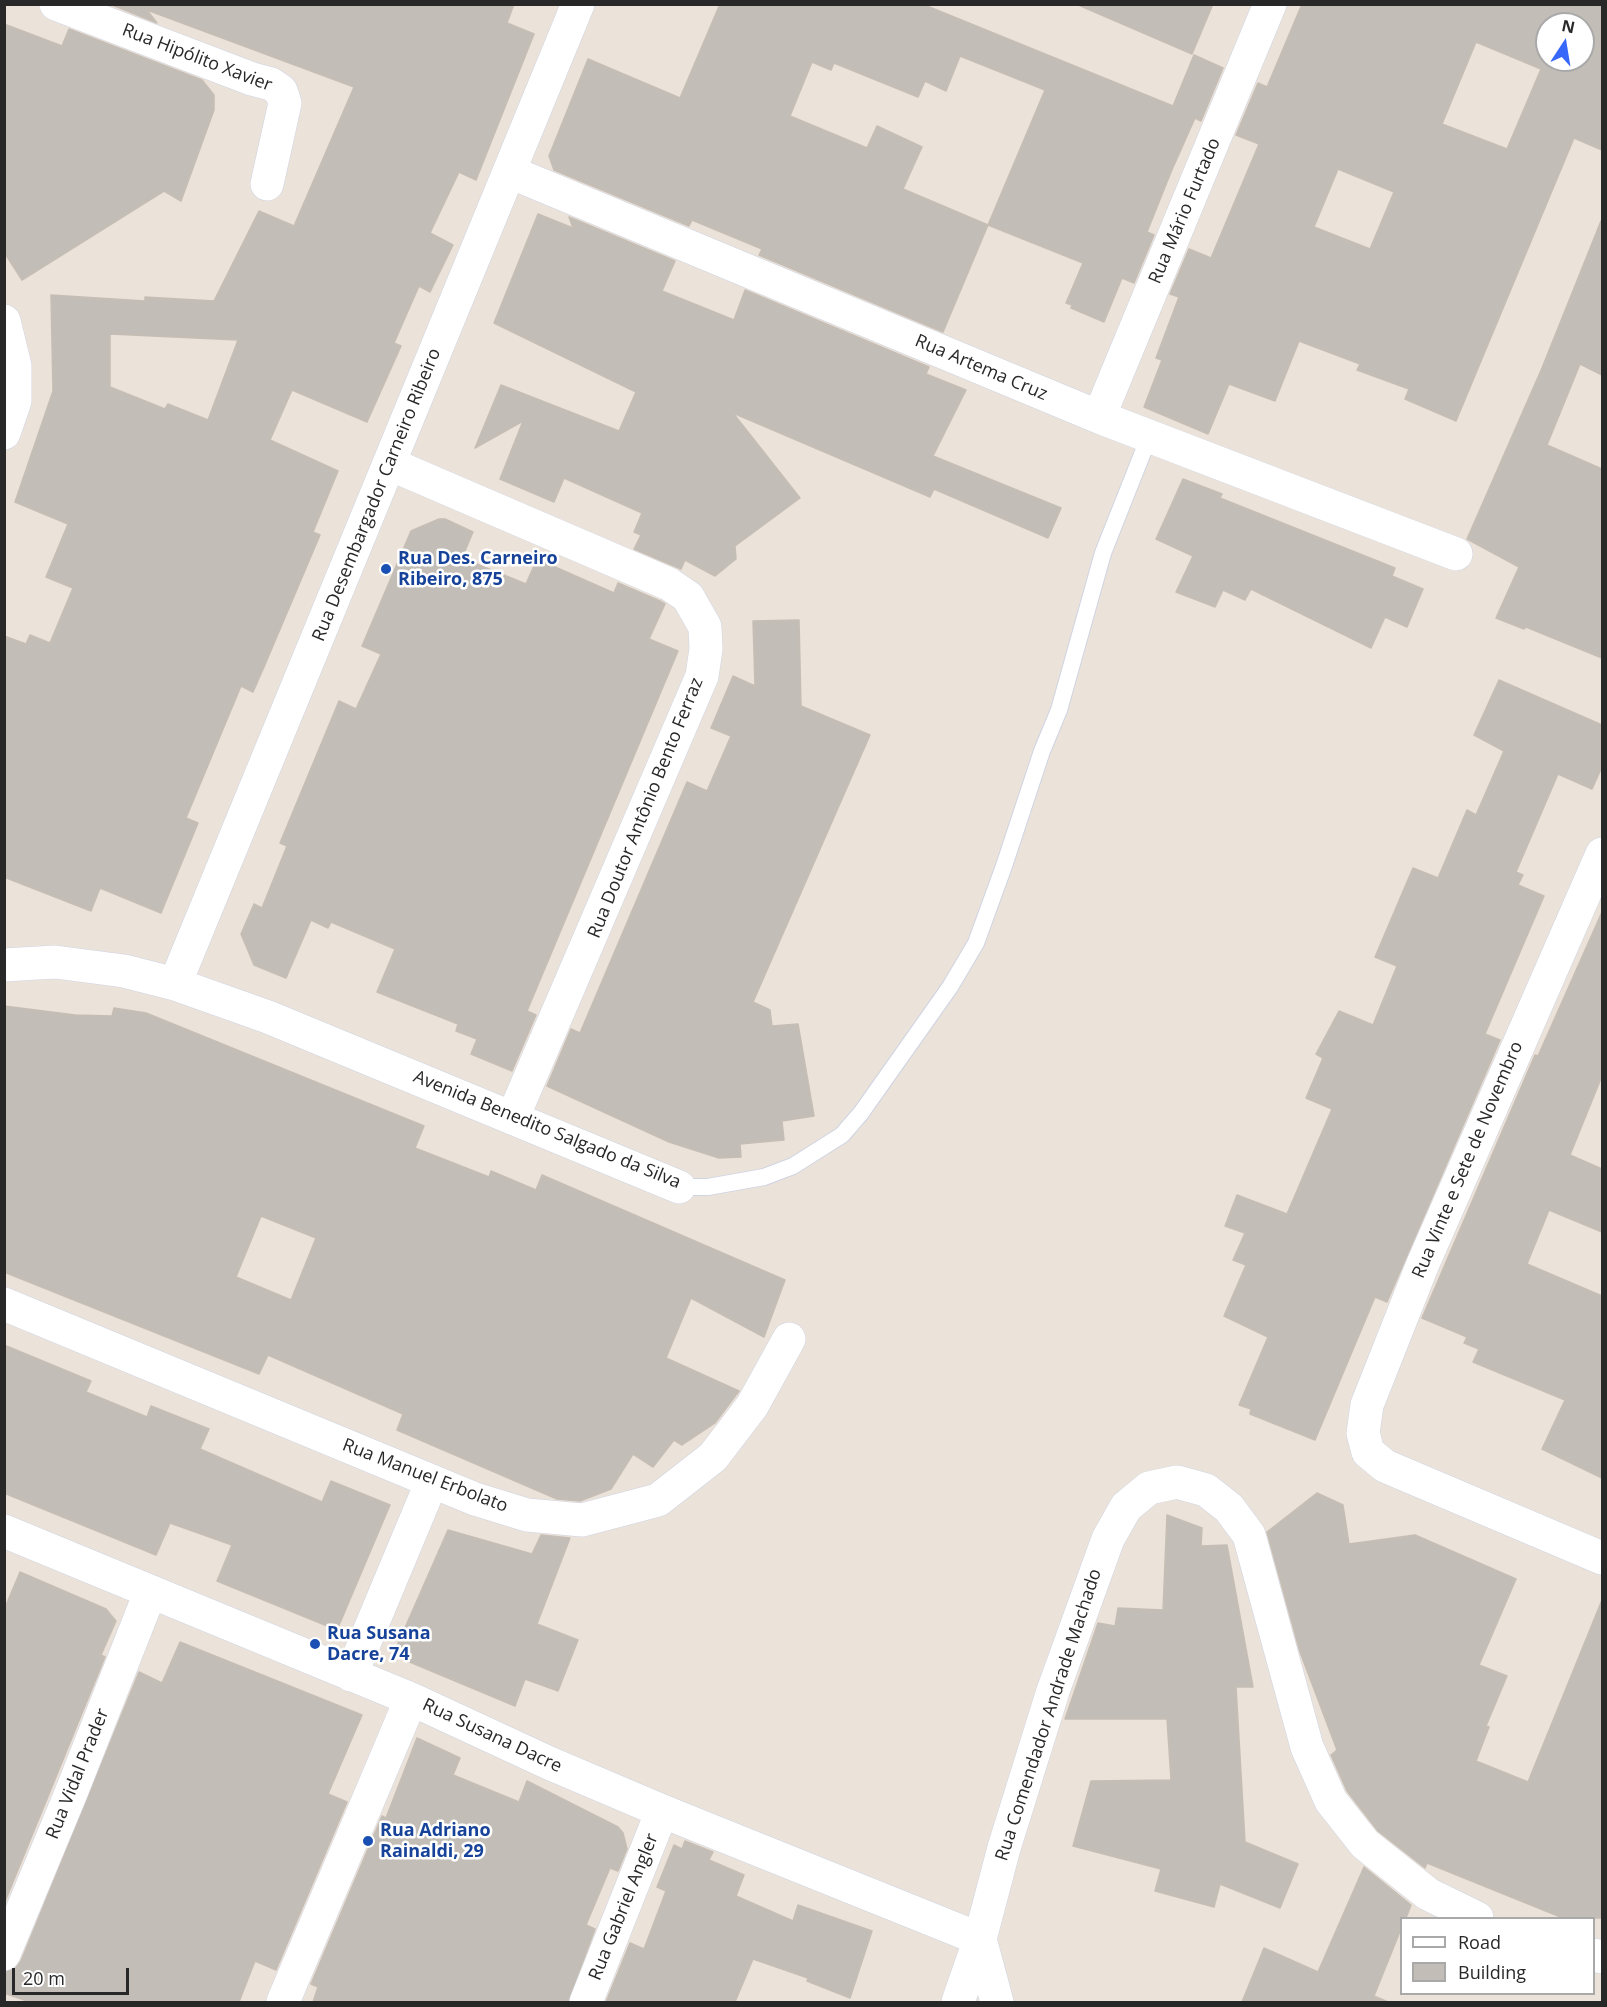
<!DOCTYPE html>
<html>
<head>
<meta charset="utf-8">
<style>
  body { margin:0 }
  #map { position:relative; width:1607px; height:2007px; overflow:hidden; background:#ebe2da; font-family:"Open Sans",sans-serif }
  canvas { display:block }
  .frame { position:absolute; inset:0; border:6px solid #282828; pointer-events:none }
  .legend { position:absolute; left:1400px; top:1917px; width:195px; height:78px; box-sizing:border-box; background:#fff; border:2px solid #a9a9a9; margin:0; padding:8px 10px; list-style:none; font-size:18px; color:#282828 }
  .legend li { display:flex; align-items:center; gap:12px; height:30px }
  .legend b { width:30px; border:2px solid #a9a9a9 }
  .north { position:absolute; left:1535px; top:12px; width:60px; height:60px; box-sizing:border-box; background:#fff; border:2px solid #a9a9a9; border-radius:50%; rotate:12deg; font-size:16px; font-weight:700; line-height:24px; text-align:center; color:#282828 }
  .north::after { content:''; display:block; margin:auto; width:21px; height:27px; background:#3768fa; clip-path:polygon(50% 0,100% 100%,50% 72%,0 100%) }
  .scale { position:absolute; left:12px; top:1968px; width:117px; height:27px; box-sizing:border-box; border:3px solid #282828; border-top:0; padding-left:8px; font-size:18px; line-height:21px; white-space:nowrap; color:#282828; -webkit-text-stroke:4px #fff; paint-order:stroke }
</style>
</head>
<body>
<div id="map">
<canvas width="1607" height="2007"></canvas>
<div class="frame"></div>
<ul class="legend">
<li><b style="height:8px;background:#fff"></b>Road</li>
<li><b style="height:16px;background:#c2bdb6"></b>Building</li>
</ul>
<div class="north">N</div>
<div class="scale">20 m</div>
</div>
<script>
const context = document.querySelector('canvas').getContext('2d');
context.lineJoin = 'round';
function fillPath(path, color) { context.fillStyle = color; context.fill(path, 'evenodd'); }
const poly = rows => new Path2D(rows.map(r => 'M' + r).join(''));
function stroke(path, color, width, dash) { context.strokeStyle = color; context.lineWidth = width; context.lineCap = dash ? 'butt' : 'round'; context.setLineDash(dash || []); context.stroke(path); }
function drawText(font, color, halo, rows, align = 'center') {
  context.font = font + ' "Open Sans",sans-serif'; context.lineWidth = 5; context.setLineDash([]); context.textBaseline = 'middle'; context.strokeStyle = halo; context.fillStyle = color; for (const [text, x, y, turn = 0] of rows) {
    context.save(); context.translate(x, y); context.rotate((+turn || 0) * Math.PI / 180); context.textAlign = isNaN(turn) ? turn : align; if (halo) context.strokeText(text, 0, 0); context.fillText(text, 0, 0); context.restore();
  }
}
const building = poly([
  [110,4,514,4,507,23,534,34,476,180,459,172,430,233,453,245,430,292,419,286,394,343,401,346,367,422,292,390,270,440,338,471,313,532,320,535,264,667,253,692,241,686,186,818,198,823,161,913,100,888,91,911,4,877,4,636,26,644,30,635,50,643,73,588,46,577,68,524,15,502,53,391,51,295,145,301,145,297,214,301,259,211,294,226,354,87,147,10,157,23,110,4],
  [110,334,238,340,208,420,168,404,165,409,110,387,110,334],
  [720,4,922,4,1173,106,1194,55,1223,68,1201,121,1195,118,1171,172,1147,232,1154,235,1134,283,1122,278,1104,322,1071,308,1072,305,1066,303,1083,263,988,225,943,332,759,255,762,249,692,220,689,226,554,170,549,156,588,59,680,98,720,4],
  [960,56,1045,90,988,225,903,189,922,147,877,126,867,148,790,116,812,62,831,70,834,63,918,97,925,81,946,91,960,56],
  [1076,4,1213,4,1192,54,1076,4],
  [1302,4,1602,4,1602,150,1574,138,1456,421,1405,399,1409,389,1357,370,1360,364,1299,341,1275,401,1229,384,1208,434,1144,407,1162,360,1156,358,1179,297,1170,294,1189,249,1211,258,1259,144,1236,135,1258,83,1267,87,1302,4],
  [1547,24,1583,24,1583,60,1547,60,1547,24],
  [1476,42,1541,69,1507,149,1442,124,1476,42],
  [1338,169,1394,192,1370,249,1314,227,1338,169],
  [4,24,62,46,69,29,202,80,214,95,214,110,181,201,164,191,22,280,4,252,4,24],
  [538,214,573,228,569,217,675,261,662,291,734,320,745,290,929,367,926,374,966,390,933,456,1061,508,1048,538,934,489,930,497,733,413,800,498,735,546,736,559,715,576,685,560,681,569,634,549,641,535,634,532,642,513,564,478,554,502,500,479,523,421,475,448,501,385,619,431,636,392,494,323,538,214],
  [1601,221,1602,375,1580,364,1547,445,1602,469,1602,658,1526,627,1524,629,1496,618,1519,567,1467,539,1542,368,1601,221],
  [1183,479,1222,494,1220,498,1395,568,1392,576,1423,589,1407,627,1385,617,1371,648,1251,589,1245,600,1223,590,1215,607,1176,592,1193,556,1156,539,1183,479],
  [439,519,445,519,473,532,462,558,526,584,537,559,614,593,618,583,660,601,665,604,649,639,678,651,527,1011,536,1015,512,1071,471,1054,477,1039,456,1031,458,1024,377,992,395,949,331,922,328,928,311,920,286,978,254,965,241,934,254,904,262,908,287,846,280,843,339,701,356,709,381,654,362,646,411,531,439,519],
  [799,620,801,706,870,735,753,1002,770,1010,772,1026,798,1024,814,1116,782,1121,784,1140,740,1144,741,1157,719,1158,669,1142,547,1086,571,1029,580,1033,687,782,707,791,731,736,711,728,733,676,755,686,753,621,799,620],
  [1499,680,1602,725,1602,767,1592,789,1558,774,1516,872,1523,875,1518,885,1544,896,1485,1034,1500,1040,1387,1302,1375,1297,1315,1440,1250,1414,1251,1409,1239,1405,1268,1337,1224,1316,1246,1265,1233,1260,1245,1233,1225,1226,1237,1195,1287,1214,1332,1109,1306,1098,1323,1058,1316,1054,1339,1011,1373,1025,1397,966,1375,957,1413,868,1438,878,1467,810,1476,815,1504,751,1474,735,1499,680],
  [1602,912,1602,1076,1570,1155,1602,1169,1602,1232,1549,1210,1527,1264,1602,1296,1602,1478,1542,1449,1565,1400,1473,1362,1479,1349,1464,1343,1467,1337,1422,1318,1535,1055,1538,1056,1602,912],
  [4,1006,75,1015,112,1016,114,1008,146,1013,424,1126,415,1148,489,1177,491,1171,536,1190,542,1175,785,1280,764,1337,691,1298,666,1358,739,1391,715,1423,682,1445,674,1440,653,1467,633,1454,611,1489,580,1501,557,1499,397,1430,403,1414,268,1355,259,1374,4,1272,4,1006],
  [261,1216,316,1238,291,1300,236,1277,261,1216],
  [4,1345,91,1381,86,1392,147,1417,151,1406,209,1429,200,1449,322,1502,331,1481,390,1505,337,1630,217,1581,232,1545,170,1523,156,1555,4,1493,4,1345],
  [1317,1493,1343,1505,1349,1544,1415,1535,1516,1579,1479,1665,1507,1676,1486,1726,1489,1727,1476,1761,1528,1782,1602,1600,1602,1918,1563,1918,1427,1863,1425,1868,1378,1831,1347,1791,1331,1755,1337,1750,1300,1652,1267,1532,1317,1493],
  [1167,1515,1202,1528,1201,1546,1227,1545,1253,1687,1236,1687,1245,1842,1298,1864,1280,1908,1220,1884,1214,1907,1155,1891,1161,1869,1073,1846,1091,1781,1171,1780,1167,1719,1065,1719,1098,1623,1115,1626,1118,1608,1163,1610,1167,1515],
  [448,1530,532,1554,541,1535,570,1538,537,1624,578,1640,558,1691,525,1679,515,1706,393,1655,448,1530],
  [20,1572,106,1609,116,1621,101,1655,105,1657,4,1904,4,1610,20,1572],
  [180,1642,362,1715,328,1794,347,1802,276,1970,255,1961,239,2002,30,2002,4,1993,4,1972,15,1969,21,1961,139,1672,162,1683,180,1642],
  [417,1738,460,1758,453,1775,519,1802,527,1781,618,1827,623,1833,627,1849,618,1871,610,1868,586,1925,595,1929,568,2002,313,2002,318,1987,311,1984,382,1816,386,1818,417,1738],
  [685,1841,713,1852,709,1860,744,1875,736,1896,793,1921,798,1905,872,1931,850,1998,807,1981,808,1978,753,1959,735,2002,606,2002,630,1943,644,1949,666,1891,657,1887,674,1845,682,1849,685,1841],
  [1364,1867,1411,1905,1406,1918,1401,1918,1401,1929,1374,1996,1388,2002,1242,2002,1264,1948,1318,1972,1364,1867]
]);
fillPath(building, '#c2bdb6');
stroke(building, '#c6beb4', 1.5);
const lane = poly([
  [679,1187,708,1187,764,1177,793,1166,842,1135,861,1113,950,987,976,943,1004,866,1042,751,1059,710,1103,553,1149,437]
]);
const street = poly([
  [56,4,252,79,271,84,281,91,285,103,267,184],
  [510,172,1099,417,1456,554],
  [4,321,15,366,15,401,4,433],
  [1099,417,1270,4],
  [390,464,669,584,688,597,705,627,706,649,702,676,513,1117],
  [1602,854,1422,1266,1367,1405,1363,1433,1368,1452,1385,1466,1602,1558],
  [4,965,55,962,124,971,175,984,268,1017,679,1187],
  [175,984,578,4],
  [4,1304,475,1499,527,1515,582,1520,658,1500,713,1457,752,1406,789,1339],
  [4,1531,411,1699,549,1763,662,1811,980,1939,997,2002],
  [351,1675,432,1481],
  [4,1954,71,1793,150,1593],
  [1594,1955,1602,1957],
  [283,2002,411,1699],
  [586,2002,662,1811],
  [958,2002,980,1939,1004,1848,1053,1691,1108,1539,1126,1507,1149,1488,1177,1482,1206,1490,1229,1508,1249,1535,1307,1747,1331,1801,1365,1844,1428,1894,1477,1918]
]);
stroke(lane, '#cfd4e2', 18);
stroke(street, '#cfd4e2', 34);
stroke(lane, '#fff', 16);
stroke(street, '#fff', 33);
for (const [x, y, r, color] of [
  [386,569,6,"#1a4fb4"],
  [315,1644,6,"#1a4fb4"],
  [368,1841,6,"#1a4fb4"]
]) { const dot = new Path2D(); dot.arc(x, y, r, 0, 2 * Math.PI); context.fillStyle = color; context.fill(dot); stroke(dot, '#fff', 2); }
drawText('18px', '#282828', '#fff', [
  ["Rua Hipólito Xavier",197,58,21],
  ["Rua Mário Furtado",1185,211,-67],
  ["Rua Artema Cruz",981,368,23],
  ["Rua Desembargador Carneiro Ribeiro",377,495,-68],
  ["Rua Doutor Antônio Bento Ferraz",646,808,-68],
  ["Avenida Benedito Salgado da Silva",547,1130,22],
  ["Rua Vinte e Sete de Novembro",1468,1160,-67],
  ["Rua Manuel Erbolato",425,1476,21],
  ["Rua Comendador Andrade Machado",1049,1715,-72],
  ["Rua Susana Dacre",492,1736,25],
  ["Rua Vidal Prader",78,1774,-68],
  ["Rua Gabriel Angler",624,1907,-68]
]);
drawText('bold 18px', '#164399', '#fff', [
  ["Rua Des. Carneiro",398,559],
  ["Ribeiro, 875",398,580],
  ["Rua Susana",327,1634],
  ["Dacre, 74",327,1655],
  ["Rua Adriano",380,1831],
  ["Rainaldi, 29",380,1852]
], 'left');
</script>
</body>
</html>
